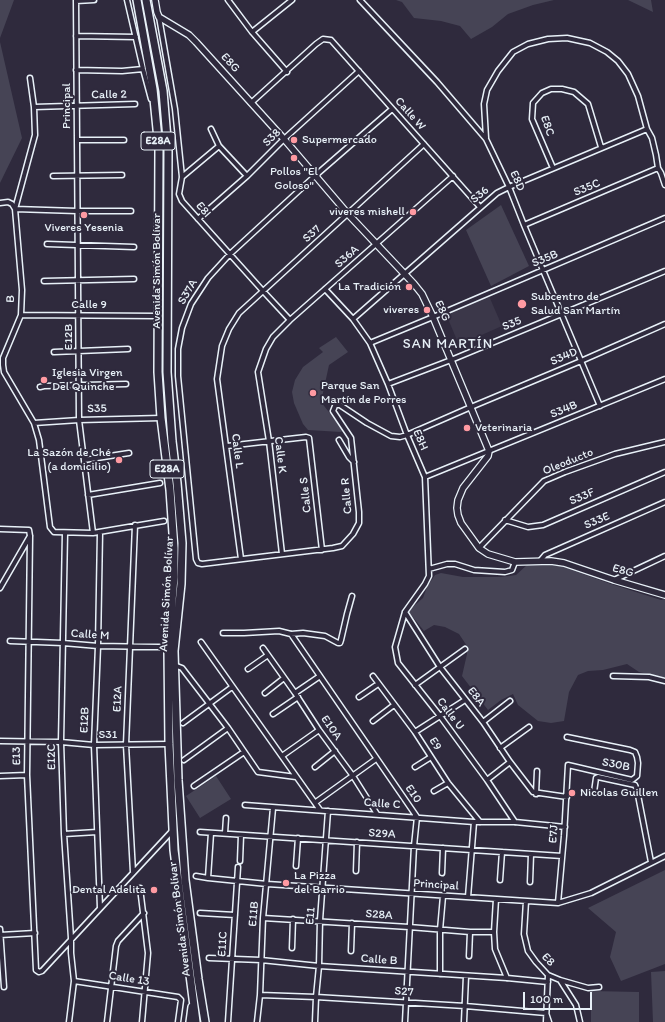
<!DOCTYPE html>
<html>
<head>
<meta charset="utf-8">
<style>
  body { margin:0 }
  #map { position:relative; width:665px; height:1022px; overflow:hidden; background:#2f2a3d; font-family:Itim,sans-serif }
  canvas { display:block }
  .scale { position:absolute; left:523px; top:992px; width:69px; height:18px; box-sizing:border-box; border:2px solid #e8f1f8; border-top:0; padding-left:5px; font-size:12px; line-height:14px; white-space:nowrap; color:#e8f1f8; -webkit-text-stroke:3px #2f2a3d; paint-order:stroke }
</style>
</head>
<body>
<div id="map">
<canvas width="665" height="1022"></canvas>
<div class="scale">100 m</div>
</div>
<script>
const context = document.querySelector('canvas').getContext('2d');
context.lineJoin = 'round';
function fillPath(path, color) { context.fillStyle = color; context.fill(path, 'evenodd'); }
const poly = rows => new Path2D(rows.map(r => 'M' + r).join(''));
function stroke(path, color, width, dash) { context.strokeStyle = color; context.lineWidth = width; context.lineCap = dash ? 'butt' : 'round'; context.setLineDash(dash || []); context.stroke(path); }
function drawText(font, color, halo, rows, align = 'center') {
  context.font = font + ' Itim,sans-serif'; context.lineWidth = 4; context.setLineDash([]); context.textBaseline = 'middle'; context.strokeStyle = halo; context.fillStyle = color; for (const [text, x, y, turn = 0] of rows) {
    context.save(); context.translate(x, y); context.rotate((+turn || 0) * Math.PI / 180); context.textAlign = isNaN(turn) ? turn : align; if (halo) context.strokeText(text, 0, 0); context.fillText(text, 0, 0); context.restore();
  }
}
fillPath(poly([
  [489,296,502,326,459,345,446,314]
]), '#3b3749');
fillPath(poly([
  [0,0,14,0,0,38],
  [396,0,569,0,554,0,533,5,508,14,492,27,471,39,460,26,441,21,414,18,402,2],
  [628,0,651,0,653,12],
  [0,42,22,138,0,183],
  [501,205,529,266,491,286,466,230],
  [336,337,348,352,329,365,321,402,343,430,341,432,308,430,303,424,294,403,292,392,295,380,303,367,323,352,319,348],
  [555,564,611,584,661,600,665,599,665,678,639,672,627,664,603,670,588,671,578,675,569,692,564,721,551,723,538,721,518,705,513,694,501,700,488,710,462,676,467,654,467,646,459,634,445,627,434,625,424,631,408,611,423,598,427,587,435,575,441,573,463,577,501,577,516,575,527,565],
  [216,776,231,799,200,818,186,796],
  [665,870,665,964,621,981,610,957,616,932,588,908],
  [665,971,665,1022,653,1022,651,972],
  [591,991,639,992,639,1022,591,1022]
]), '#464455');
const street = poly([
  [76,0,79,420,93,533],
  [127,0,143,69,151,99],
  [228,0,252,32,287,72],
  [360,0,437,82,486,139,509,187,524,225,600,406],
  [76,1,94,0],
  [159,17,175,109,182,177,179,194,182,201,263,291,290,320],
  [252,32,292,0],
  [76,36,136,37],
  [76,70,122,71,143,69],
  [30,78,34,107,35,135,15,209,22,290,21,315,3,358,3,365,4,372,34,423,39,440,50,527,54,532,93,533,164,521],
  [251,103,316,44,323,39,331,40,480,207],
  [34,107,135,104],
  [392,109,316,175,230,254,208,278,191,304,182,328,178,349,178,376,196,559,198,563,202,564,333,548,342,546,353,534,359,523,359,512,351,438,333,411,335,406,337,405,340,405,367,423,391,436,400,437,407,435,471,407,581,361,665,324],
  [211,129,219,146,247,176],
  [486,138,484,104,487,90,498,71,513,52,528,44,548,39,567,38,590,43,607,52,618,61,628,74,638,96,647,129,652,138,656,155,658,168,661,173,665,185],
  [77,140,124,140],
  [553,168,532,119,533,103,542,93,551,89,562,89,574,92,588,104,601,147],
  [53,176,122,175],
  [182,177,219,146],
  [0,203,8,202,12,204,15,209],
  [15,209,77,211,131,211],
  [198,219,247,176,284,139,359,71],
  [524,225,658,168],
  [47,244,134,247],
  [44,281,134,279],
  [325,289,353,319,370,343,388,384,407,435,425,477,429,576,425,584,405,612,395,647,398,663,440,716,487,780,515,822],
  [21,315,158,316],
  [353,319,497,193,509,187,647,129],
  [370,343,433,317,665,218],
  [54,352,128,349],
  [388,384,451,360,665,271],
  [40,387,44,386,126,384],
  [34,423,79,420,161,418],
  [339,440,349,457,354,462],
  [227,446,306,437,309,438,322,550],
  [84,460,129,453],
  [425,477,665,379],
  [88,495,160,483],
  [505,520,528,527,543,525,665,472],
  [0,529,29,530,30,536,27,775,36,970,39,972,42,971,173,830],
  [100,532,98,646,94,745,100,908],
  [65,533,61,742,64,834,71,938,71,953,74,981,69,1022],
  [479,548,544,481,565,472,615,454,665,442],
  [282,554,269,441,258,372,266,349,273,337,290,320,453,176],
  [241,559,217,379,222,346,229,329,239,313,424,144],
  [540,561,545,555,665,502],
  [429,569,447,564,455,564,474,570,505,572,512,570,515,562],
  [614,580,665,556],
  [0,588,30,536],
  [405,612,440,667,483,722,510,762,533,792,567,797],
  [223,633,244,633,279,631,291,634,303,633,325,636,338,643,340,643,341,640,347,614,352,596],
  [291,634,417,817,414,846,405,1022],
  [10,641,63,643,98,646,159,647,168,648],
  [201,642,320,810],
  [263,648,295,693,319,730,353,776,377,814],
  [174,665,182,668,228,728,258,772,296,777],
  [248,669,268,655],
  [373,676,415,732,448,783,480,822],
  [613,676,649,677,665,681],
  [415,685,465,649],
  [265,693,284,678],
  [295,693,320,676],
  [359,697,378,684],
  [273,714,298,697],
  [373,721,394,705],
  [483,722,510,701],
  [183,723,232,687],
  [415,732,465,700],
  [0,741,61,742,94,745,169,744],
  [500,748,529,727],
  [282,756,319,730],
  [184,760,228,728],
  [315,767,335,751],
  [415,767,431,757],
  [0,776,27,775],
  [487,780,510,762],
  [194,786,244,752],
  [434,791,448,783],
  [594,792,596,778,598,777,635,785,637,790,651,862],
  [536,794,537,771],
  [316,802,376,759],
  [245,805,474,822,515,822,565,827],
  [200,832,562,856],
  [225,833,226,818],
  [64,834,97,832],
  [240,861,241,835],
  [296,866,298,838],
  [356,871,357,842],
  [133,872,126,745,135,525],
  [442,873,443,848],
  [196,876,208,878,267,884,558,903,591,893,665,856],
  [208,878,211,833],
  [500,880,502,852],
  [530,882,531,854],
  [140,888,148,953,142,1022],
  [468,897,474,822],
  [496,899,494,932,495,949,507,978],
  [526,901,524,934,528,951,536,962,548,975,560,980,576,1005,580,1022],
  [558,903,564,836,568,765,632,780,637,776,638,763,637,757,635,752,630,750,567,737],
  [200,913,235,915],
  [263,918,409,927,470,932,494,932],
  [0,929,4,987],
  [0,935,35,933],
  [292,948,293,919],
  [351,951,352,923],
  [469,956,470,932],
  [209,958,261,960,319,966,507,978,548,982],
  [440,974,440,930,443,896],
  [560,980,588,988,599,987],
  [74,981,178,997,181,1000,178,1022],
  [260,995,316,997,465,1006,546,1013,549,1022],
  [107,1022,116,946,118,941,144,913],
  [228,1022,238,867],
  [257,1022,260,995,263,918,273,808],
  [315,1022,316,997,319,966,320,920,328,811],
  [464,1022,466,976],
  [546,1022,548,975]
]);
const secondary = poly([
  [155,0,157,12,159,17,189,35,196,42,284,139,348,214,414,284,422,294,433,317,489,451,488,456,463,488,458,500,457,508,458,515,461,523,479,548,488,554,515,562,551,561,564,563,614,580,665,595]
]);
const highway = poly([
  [137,0,153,89,159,149,158,372,161,418,170,490,174,548,174,577,168,651,169,744,174,850,196,1022],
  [146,0,163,91,168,151,167,372,172,441,177,483,182,543,181,584,174,651,178,780,185,880,198,979,205,1022],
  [190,1022,192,1007]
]);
stroke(street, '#e8f1f8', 7);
stroke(secondary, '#e8f1f8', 8);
stroke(highway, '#e8f1f8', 10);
stroke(street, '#2f2a3d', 4);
stroke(secondary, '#2f2a3d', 5.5);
stroke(highway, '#2f2a3d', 7);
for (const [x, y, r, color] of [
  [294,140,4,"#ff9aa2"],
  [294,158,4,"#ff9aa2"],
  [413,212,4,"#ff9aa2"],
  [84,215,4,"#ff9aa2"],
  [409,287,4,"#ff9aa2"],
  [522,304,5,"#ff9aa2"],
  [427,310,4,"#ff9aa2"],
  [44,380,4,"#ff9aa2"],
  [313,393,4,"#ff9aa2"],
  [467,428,4,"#ff9aa2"],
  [119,460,4,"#ff9aa2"],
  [572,793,4,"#ff9aa2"],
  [286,883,4,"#ff9aa2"],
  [154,890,4,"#ff9aa2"]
]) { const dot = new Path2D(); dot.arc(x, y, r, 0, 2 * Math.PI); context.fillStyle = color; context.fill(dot); stroke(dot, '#2f2a3d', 1.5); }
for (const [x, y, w] of [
  [158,141,34],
  [167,469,34]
]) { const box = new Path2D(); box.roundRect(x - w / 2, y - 9, w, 18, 3); context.fillStyle = '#2f2a3d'; context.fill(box); stroke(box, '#e8f1f8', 1); }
drawText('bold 11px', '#e8f1f8', null, [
  ["E28A",158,141],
  ["E28A",167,469]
]);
drawText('12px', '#e8f1f8', '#2f2a3d', [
  ["E8G",230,63,48],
  ["Calle 2",109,95,-1],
  ["Principal",67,106,-90],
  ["Calle W",410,114,48],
  ["E8C",547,126,71],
  ["S38",272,138,-44],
  ["E8D",517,181,66],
  ["S35C",587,188,-23],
  ["S36",480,195,-39],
  ["E8I",203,210,49],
  ["S37",312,234,-42],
  ["S36A",347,257,-41],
  ["S35B",545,259,-23],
  ["Avenida Simón Bolívar",157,271,-90],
  ["S37A",188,292,-60],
  ["B",11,299,-87],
  ["Calle 9",89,305],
  ["E8G",442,311,65],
  ["S35",512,324,-22],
  ["E12B",69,337,-90],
  ["S34D",564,357,-23],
  ["S35",97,409,-1],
  ["S34B",564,410,-22],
  ["E8H",420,440,67],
  ["Calle L",237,451,83],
  ["Calle K",280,455,83],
  ["Oleoducto",568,462,-22],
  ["Calle S",306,495,-96],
  ["Calle R",347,496,-95],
  ["S33F",582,497,-23],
  ["S33E",597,521,-23],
  ["E8G",623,571,16],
  ["Avenida Simón Bolívar",167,594,-87],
  ["Calle M",90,635,4],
  ["E8A",476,697,52],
  ["E12A",118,699,-88],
  ["Calle U",450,714,53],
  ["E12B",85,720,-88],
  ["E10A",331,728,55],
  ["S31",108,735],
  ["E9",435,744,58],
  ["E13",17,756,-91],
  ["E12C",52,757,-91],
  ["S30B",616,765,11],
  ["E10",413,794,55],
  ["Calle C",382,804,4],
  ["S29A",382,834,3],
  ["E7J",554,834,-86],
  ["Principal",436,885,4],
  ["E11B",254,914,-85],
  ["S28A",379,915,4],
  ["E11",311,916,-86],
  ["Avenida Simón Bolívar",180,919,-97],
  ["E11C",223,944,-87],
  ["Calle B",379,960,4],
  ["E8",548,960,46],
  ["Calle 13",129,979,9],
  ["S27",404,992,4]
]);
drawText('12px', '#e8f1f8', '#2f2a3d', [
  ["Supermercado",302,140],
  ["Pollos \"El",294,172,"center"],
  ["Goloso\"",294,186,"center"],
  ["viveres mishell",405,212,"right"],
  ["Viveres Yesenia",84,228,"center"],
  ["La Tradición",401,287,"right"],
  ["Subcentro de",531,297],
  ["Salud San Martín",531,311],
  ["viveres",419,310,"right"],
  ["Iglesia Virgen",52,373],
  ["Del Quinche",52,387],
  ["Parque San",321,386],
  ["Martín de Porres",321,400],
  ["Veterinaria",475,428],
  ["La Sazón de Ché",111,453,"right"],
  ["(a domicilio)",111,467,"right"],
  ["Nicolas Guillen",580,793],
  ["La Pizza",294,876],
  ["del Barrio",294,890],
  ["Dental Adelita",146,890,"right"]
], 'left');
context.letterSpacing = '1px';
drawText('14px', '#e8f1f8', '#2f2a3d', [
  ["SAN MARTÍN",448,344]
]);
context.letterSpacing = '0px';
</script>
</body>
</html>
